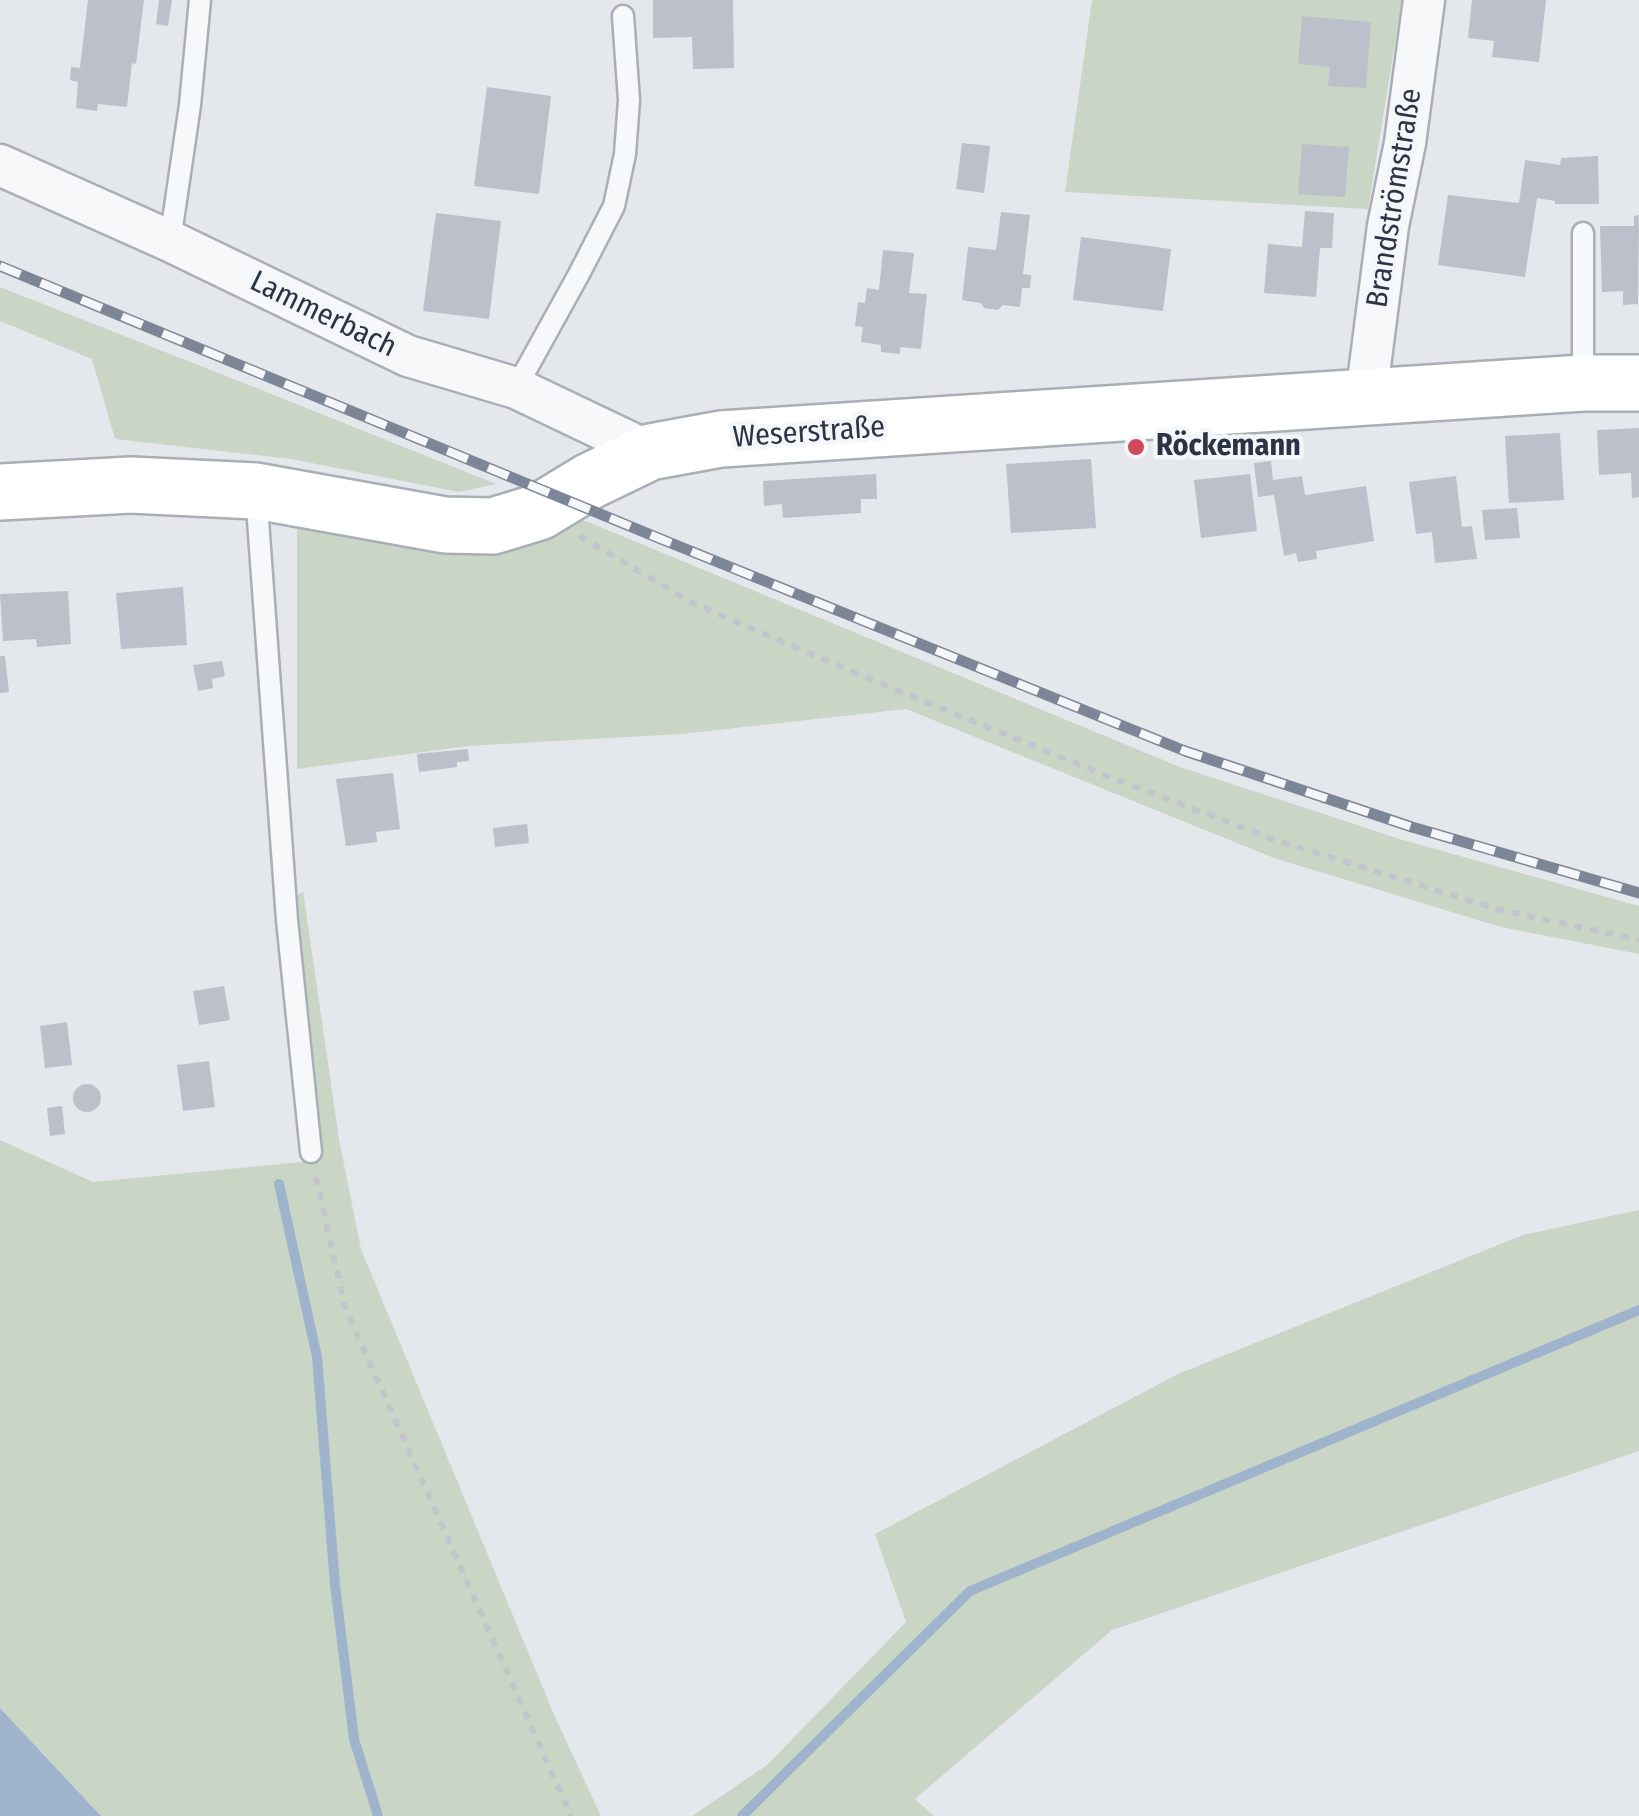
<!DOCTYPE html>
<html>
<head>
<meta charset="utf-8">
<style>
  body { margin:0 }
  canvas { display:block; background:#e4e7ec }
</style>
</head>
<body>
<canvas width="1639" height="1816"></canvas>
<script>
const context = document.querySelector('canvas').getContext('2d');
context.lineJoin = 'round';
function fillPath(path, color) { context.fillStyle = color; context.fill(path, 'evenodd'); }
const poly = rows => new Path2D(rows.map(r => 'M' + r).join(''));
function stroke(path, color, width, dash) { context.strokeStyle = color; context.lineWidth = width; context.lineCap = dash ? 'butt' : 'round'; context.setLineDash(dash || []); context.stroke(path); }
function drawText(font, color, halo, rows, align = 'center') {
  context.font = font + ' "Fira Sans Condensed",sans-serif'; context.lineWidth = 9; context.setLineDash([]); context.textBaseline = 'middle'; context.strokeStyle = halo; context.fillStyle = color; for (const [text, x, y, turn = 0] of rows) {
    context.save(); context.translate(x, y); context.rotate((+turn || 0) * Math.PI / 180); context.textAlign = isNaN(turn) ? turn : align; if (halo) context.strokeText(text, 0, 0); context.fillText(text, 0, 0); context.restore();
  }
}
fillPath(poly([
  [1092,0,1402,0,1368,209,1065,192],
  [0,287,259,389,496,484,459,492,291,459,115,439,92,359,0,321],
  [576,517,1180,767,1403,840,1639,906,1639,954,1501,927,1274,858,906,709,682,734,468,746,297,769,297,518,442,550,468,553,499,551],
  [303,891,339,1139,361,1249,555,1717,601,1816,101,1816,0,1708,0,1140,93,1182,302,1162,288,903],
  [1639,1210,1639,1451,1112,1630,915,1799,934,1816,692,1816,767,1765,906,1622,875,1534,1178,1374,1523,1235]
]), '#c9d6c5');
fillPath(poly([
  [0,1708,101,1816,0,1816]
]), '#9fb4cc');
stroke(poly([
  [279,1184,317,1357,335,1585,354,1739,378,1816],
  [742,1816,970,1591,1639,1310]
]), '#9fb4cc', 10);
fillPath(poly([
  [88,0,144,0,136,64,132,63,127,107,98,104,97,111,76,108,78,82,70,80,71,67,80,68],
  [159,0,172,0,168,26,156,24],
  [653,0,733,0,734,68,693,69,692,37,653,38],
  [1472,0,1546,0,1539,62,1492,57,1494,41,1468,38],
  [1302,16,1371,22,1366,88,1328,86,1330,67,1298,64],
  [487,87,551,96,539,194,474,186],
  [962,143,990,146,984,193,956,189],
  [1302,144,1349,147,1345,197,1298,194],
  [1598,156,1599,204,1555,204,1555,201,1537,198,1525,277,1438,265,1448,195,1519,203,1525,160,1560,165,1561,158],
  [1305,211,1334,213,1332,248,1320,248,1316,297,1264,293,1268,244,1302,247],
  [1001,212,1030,215,1023,274,1031,275,1030,288,1022,288,1020,307,1003,305,998,310,984,308,981,303,962,300,968,247,996,250],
  [436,213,501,221,489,319,423,311],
  [1639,215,1638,304,1623,305,1623,291,1602,292,1600,226,1634,226,1634,216],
  [1081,237,1171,249,1163,311,1073,300],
  [883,250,914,253,909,293,927,294,921,349,900,347,900,354,881,352,881,345,861,342,863,327,855,326,858,302,865,303,867,288,879,290],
  [1639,428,1639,497,1632,498,1631,473,1599,475,1597,430],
  [1560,433,1564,500,1509,503,1505,436],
  [1091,459,1096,528,1011,533,1006,464],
  [1271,461,1273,480,1302,476,1305,495,1366,486,1374,541,1316,551,1317,559,1298,562,1296,553,1284,556,1274,495,1258,497,1254,463],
  [876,474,877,499,861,499,861,513,783,518,782,504,764,506,763,481],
  [1250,474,1257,531,1201,538,1194,480],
  [1456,476,1462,527,1472,526,1477,559,1435,563,1432,532,1416,534,1409,482],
  [1517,508,1520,538,1485,540,1482,510],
  [183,587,187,645,121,649,116,593],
  [68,591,71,644,37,647,36,639,3,641,0,594],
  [0,656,5,656,9,692,0,693],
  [222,661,225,676,212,679,213,688,198,691,193,665],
  [468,749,469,761,457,762,457,767,419,772,417,754],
  [393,773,400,829,376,832,377,842,346,846,336,779],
  [527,824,529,843,495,847,493,828],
  [224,986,230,1020,199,1025,193,991],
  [67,1022,72,1065,45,1068,40,1026],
  [209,1061,215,1107,183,1111,177,1065],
  '73 1098a14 14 0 1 1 28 0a14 14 0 1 1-28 0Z',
  [62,1106,65,1134,50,1136,47,1108]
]), '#bbc0ca');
const service = poly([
  [1583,233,1583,381],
  [170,241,190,105,200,0],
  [516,388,579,274,614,206,625,154,629,100,623,16],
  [256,493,287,920,311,1152]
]);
const minor = poly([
  [0,165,170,241,408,356,516,388,650,452],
  [1366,397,1388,226,1405,143,1424,0]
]);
const secondary = poly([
  [0,492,131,485,256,491,445,525,493,526,539,512,590,481,650,452,721,439,1583,383,1639,383]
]);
stroke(service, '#a9aeb7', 25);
stroke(minor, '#a9aeb7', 45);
stroke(secondary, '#a9aeb7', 60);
stroke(poly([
  [579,536,693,603,860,675,1107,776,1275,840,1497,909,1639,940],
  [316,1177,345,1307,571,1816]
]), '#c2c5cb', 6, [8, 8]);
stroke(service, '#f7f8fa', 20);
stroke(minor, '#f7f8fa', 40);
stroke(secondary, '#fff', 55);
const rail = poly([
  [0,266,656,537,1185,751,1412,827,1639,893]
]);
stroke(rail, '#7d8696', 11);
stroke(rail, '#f4f6f9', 8, [22]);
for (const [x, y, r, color] of [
  [1136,447,10,"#d1495b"]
]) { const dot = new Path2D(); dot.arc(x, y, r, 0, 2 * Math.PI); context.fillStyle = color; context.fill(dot); stroke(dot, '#f4f6f9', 4); }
drawText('30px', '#2b3445', '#f4f6f9', [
  ["Brandströmstraße",1395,198,-81],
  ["Lammerbach",323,315,26],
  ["Weserstraße",809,433,-4]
]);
drawText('bold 30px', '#2b3445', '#f4f6f9', [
  ["Röckemann",1156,447]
], 'left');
</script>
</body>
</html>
